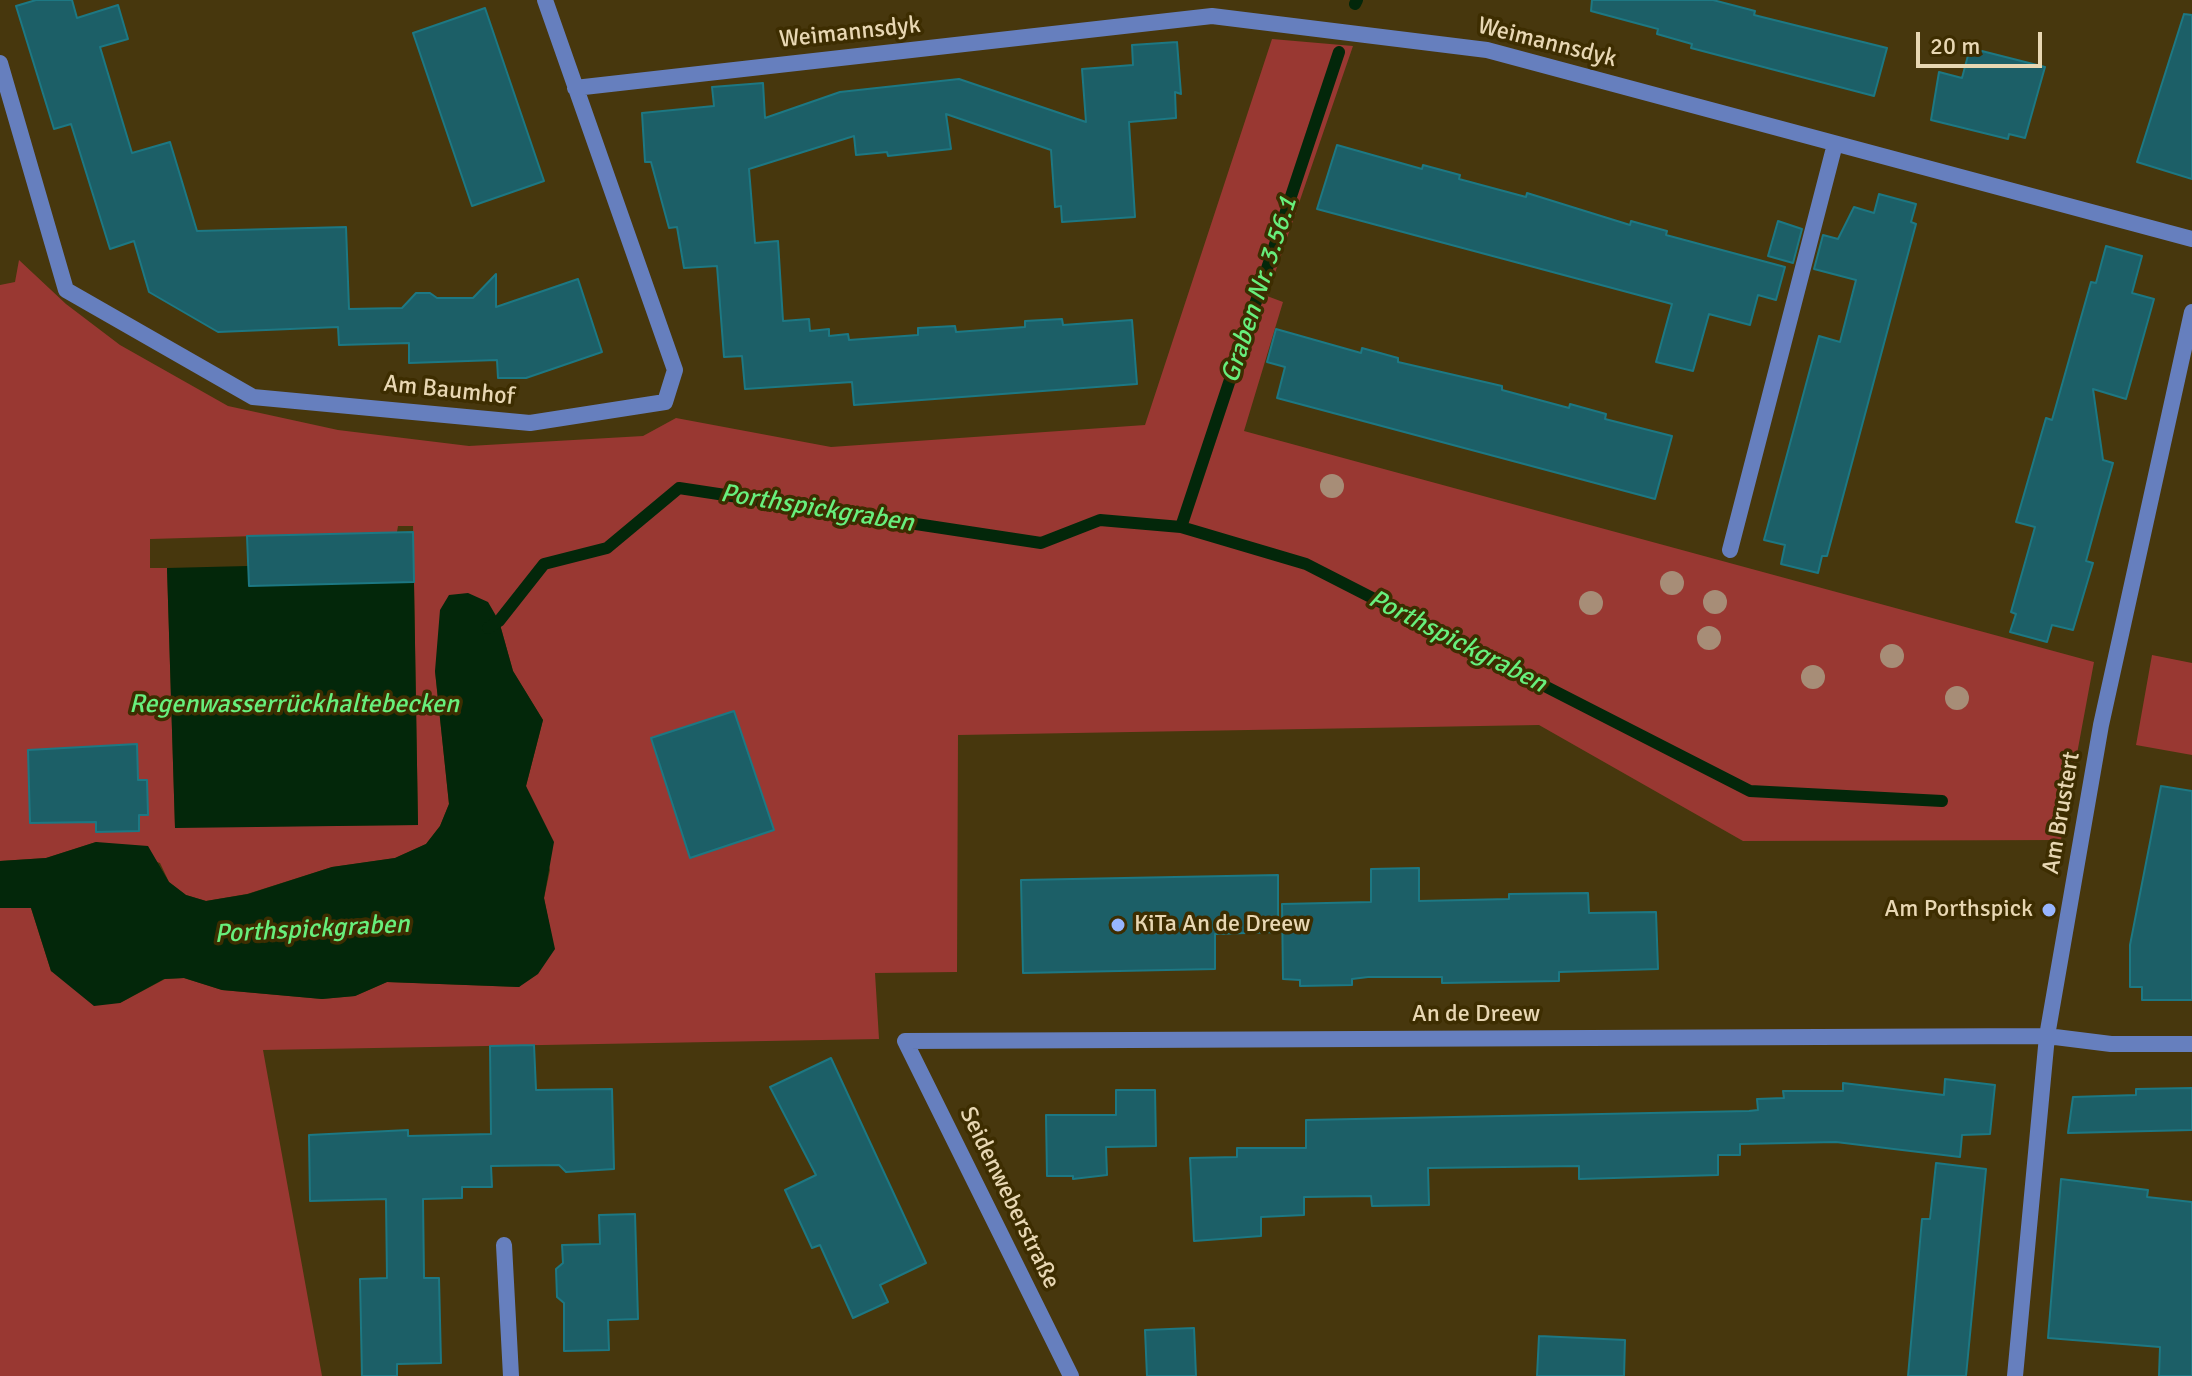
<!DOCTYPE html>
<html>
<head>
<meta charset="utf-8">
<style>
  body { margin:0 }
  #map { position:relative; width:2192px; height:1376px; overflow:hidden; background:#47370d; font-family:Signika,sans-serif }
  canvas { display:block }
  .scale { position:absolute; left:1916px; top:32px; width:126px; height:36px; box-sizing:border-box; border:4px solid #e8d7b3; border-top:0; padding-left:10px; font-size:24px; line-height:28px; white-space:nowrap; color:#e8d7b3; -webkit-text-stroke:6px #3d2d01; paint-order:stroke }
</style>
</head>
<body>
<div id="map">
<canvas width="2192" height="1376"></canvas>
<div class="scale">20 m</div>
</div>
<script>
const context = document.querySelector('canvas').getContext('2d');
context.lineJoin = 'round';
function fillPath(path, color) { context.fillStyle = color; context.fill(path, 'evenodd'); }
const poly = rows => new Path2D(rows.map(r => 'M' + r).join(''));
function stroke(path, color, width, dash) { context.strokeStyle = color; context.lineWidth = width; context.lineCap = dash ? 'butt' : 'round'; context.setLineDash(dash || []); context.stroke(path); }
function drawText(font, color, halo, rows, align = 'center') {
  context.font = font + ' Signika,sans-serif'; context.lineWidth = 7; context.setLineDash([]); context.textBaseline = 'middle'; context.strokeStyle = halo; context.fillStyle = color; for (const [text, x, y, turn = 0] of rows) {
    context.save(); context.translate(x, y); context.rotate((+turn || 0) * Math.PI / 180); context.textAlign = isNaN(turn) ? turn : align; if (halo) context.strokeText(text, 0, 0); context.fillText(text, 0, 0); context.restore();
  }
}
fillPath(poly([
  [1272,39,1353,46,1267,296,1283,302,1244,431,2094,662,2061,840,1743,841,1539,725,958,735,957,972,875,973,879,1039,263,1050,322,1376,0,1376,0,908,31,908,51,971,120,1003,165,979,184,978,222,990,322,999,355,996,387,982,519,987,554,949,544,898,550,870,526,786,543,720,513,671,499,621,435,671,449,804,440,826,426,844,395,858,332,867,247,894,206,901,186,895,169,882,160,863,96,842,46,858,0,861,0,285,15,282,19,260,66,304,120,345,228,406,338,430,469,446,643,436,676,418,831,447,1145,425],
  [398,526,413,526,418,825,175,827,167,568,150,568,150,539,397,532],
  [2152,655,2192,663,2192,755,2136,745]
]), '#993832');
fillPath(poly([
  [248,566,249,586,414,582,418,825,175,828,167,568],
  [468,593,488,602,499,621,513,671,543,720,526,786,554,842,544,898,555,949,538,974,519,987,387,982,355,996,322,999,222,990,184,978,164,979,120,1003,94,1006,51,971,31,908,0,908,0,861,46,858,96,842,148,846,169,882,186,895,206,901,248,894,332,867,395,858,426,844,440,826,449,804,435,671,440,610,449,595]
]), '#03270a');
stroke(poly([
  [1355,4,1357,0],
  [1181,527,1339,52],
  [488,628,499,621,544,564,607,548,679,488,1041,543,1100,520,1181,527,1306,564,1750,791,1942,801]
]), '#03270a', 12);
const building = poly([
  [36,0,72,0,77,18,118,5,128,39,100,47,132,153,170,142,197,231,346,227,349,309,402,308,416,293,430,293,437,298,473,298,496,274,496,307,578,279,602,352,526,378,498,378,497,360,409,363,409,343,339,345,338,327,218,332,149,292,134,241,110,249,71,124,54,129,16,6,36,0],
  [1592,0,1713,0,1755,11,1754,15,1887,48,1874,96,1691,48,1692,44,1657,34,1658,29,1591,11,1592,0],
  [485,8,544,181,472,206,413,33,485,8],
  [2184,14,2192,15,2192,179,2137,162,2184,14],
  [1177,42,1181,94,1175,92,1176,118,1129,122,1135,217,1062,222,1061,206,1055,207,1051,150,946,114,951,149,888,156,887,152,856,155,854,136,749,169,755,243,778,241,783,321,809,319,810,331,829,329,829,336,848,334,849,340,918,335,918,328,955,326,956,332,1025,327,1025,321,1062,319,1063,325,1132,320,1137,384,854,405,852,382,745,389,742,356,724,357,717,266,684,268,677,227,669,228,651,162,645,162,642,113,714,106,712,87,763,83,765,118,840,92,959,79,1086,122,1082,69,1133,65,1132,45,1177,42],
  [1970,48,2045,67,2025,138,2009,134,2008,139,1931,120,1939,72,1962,78,1970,48],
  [1337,145,1422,169,1423,165,1460,175,1459,179,1526,197,1527,193,1630,225,1631,221,1667,231,1666,235,1785,267,1776,300,1758,295,1750,325,1709,314,1693,371,1656,362,1672,304,1317,209,1337,145],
  [1879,194,1916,204,1911,222,1916,224,1827,556,1822,556,1818,573,1781,564,1785,545,1764,540,1819,336,1840,342,1856,280,1814,269,1823,235,1838,239,1854,207,1874,213,1879,194],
  [1778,221,1802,229,1793,263,1768,256,1778,221],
  [2106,246,2142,256,2132,293,2154,299,2126,399,2093,389,2103,460,2113,463,2086,561,2093,563,2073,630,2052,625,2047,642,2010,632,2016,614,2011,612,2035,527,2016,522,2046,418,2052,420,2091,282,2096,283,2106,246],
  [1276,329,1361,353,1362,348,1398,358,1398,362,1502,386,1502,390,1569,408,1570,404,1606,414,1605,419,1672,436,1655,499,1277,398,1285,367,1267,362,1276,329],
  [413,532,414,582,249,586,247,536,413,532],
  [734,711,774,830,690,858,651,738,734,711],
  [137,744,138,780,147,780,148,815,139,815,139,831,96,832,96,822,30,823,28,750,137,744],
  [2161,786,2192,791,2192,1000,2142,1000,2142,987,2130,987,2130,945,2161,786],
  [1419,868,1419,901,1509,899,1509,894,1588,893,1589,913,1656,912,1658,969,1559,972,1559,981,1442,983,1442,977,1368,977,1352,979,1352,985,1300,986,1300,980,1283,979,1282,904,1371,902,1371,869,1419,868],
  [1278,875,1278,932,1215,934,1215,969,1023,973,1021,880,1278,875],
  [534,1045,536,1090,612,1089,614,1169,566,1172,559,1165,491,1166,492,1187,462,1187,462,1198,423,1199,424,1278,439,1278,441,1363,397,1364,397,1376,362,1376,360,1279,387,1278,386,1199,310,1201,309,1135,408,1130,408,1136,491,1134,490,1046,534,1045],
  [831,1058,926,1263,880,1285,888,1302,853,1318,820,1245,812,1248,785,1190,816,1175,770,1087,831,1058],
  [1945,1079,1995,1085,1990,1134,1962,1135,1960,1157,1836,1142,1740,1144,1740,1155,1718,1155,1718,1175,1579,1179,1579,1166,1428,1168,1429,1205,1372,1206,1371,1196,1304,1197,1304,1215,1261,1217,1261,1236,1194,1241,1190,1158,1237,1157,1237,1148,1306,1148,1306,1120,1749,1111,1758,1110,1757,1099,1784,1098,1783,1091,1843,1091,1843,1083,1944,1095,1945,1079],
  [2192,1088,2192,1130,2068,1133,2073,1097,2136,1095,2136,1089,2192,1088],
  [1116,1090,1155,1090,1156,1146,1106,1147,1107,1175,1073,1179,1073,1176,1047,1176,1046,1115,1116,1115,1116,1090],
  [1936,1163,1986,1169,1966,1376,1908,1376,1922,1219,1930,1219,1936,1163],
  [2061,1179,2148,1190,2147,1197,2192,1202,2192,1376,2159,1376,2160,1347,2048,1338,2061,1179],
  [635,1214,638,1319,608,1320,609,1350,564,1351,564,1303,557,1297,556,1269,563,1263,562,1245,600,1244,599,1215,635,1214],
  [1194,1328,1196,1376,1147,1376,1145,1330,1194,1328],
  [1539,1336,1625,1340,1624,1376,1537,1376,1539,1336]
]);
fillPath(building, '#1c5f67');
stroke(building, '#1d7883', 2);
stroke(poly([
  [0,63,66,290,253,397,530,423,665,402,675,370,545,0],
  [575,88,1212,16,1487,50,2192,239],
  [1730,550,1835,144],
  [504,1245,511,1376],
  [1071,1376,905,1041,2047,1036,2111,1044,2192,1044],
  [2015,1376,2047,1036,2101,725,2192,312]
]), '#667fbe', 16);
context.fillStyle = '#a78d77';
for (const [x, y] of [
  [1332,486],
  [1672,583],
  [1715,602],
  [1591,603],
  [1709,638],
  [1892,656],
  [1813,677],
  [1957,698]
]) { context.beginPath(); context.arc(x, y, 12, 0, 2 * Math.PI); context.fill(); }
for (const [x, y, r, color] of [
  [2049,910,8,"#98b5fd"],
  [1118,925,8,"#98b5fd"]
]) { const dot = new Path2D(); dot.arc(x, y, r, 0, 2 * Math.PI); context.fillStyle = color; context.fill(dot); stroke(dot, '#3d2d01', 3); }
drawText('24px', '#e8d7b3', '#3d2d01', [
  ["Weimannsdyk",850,33,-6],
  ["Weimannsdyk",1547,43,14],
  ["Am Baumhof",449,391,6],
  ["Am Brustert",2062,813,-80],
  ["An de Dreew",1476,1015],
  ["Seidenweberstraße",1009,1198,64]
]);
drawText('24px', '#e8d7b3', '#3d2d01', [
  ["Am Porthspick",2033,910],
  ["KiTa An de Dreew",1134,925,"left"]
], 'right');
drawText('italic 26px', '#67ef7c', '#3d2d01', [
  ["Graben Nr. 3.56.1",1260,290,-72],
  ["Porthspickgraben",817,509,9],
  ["Porthspickgraben",1457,642,27],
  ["Regenwasserrückhaltebecken",294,705],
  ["Porthspickgraben",312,930,-3]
]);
</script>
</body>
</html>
